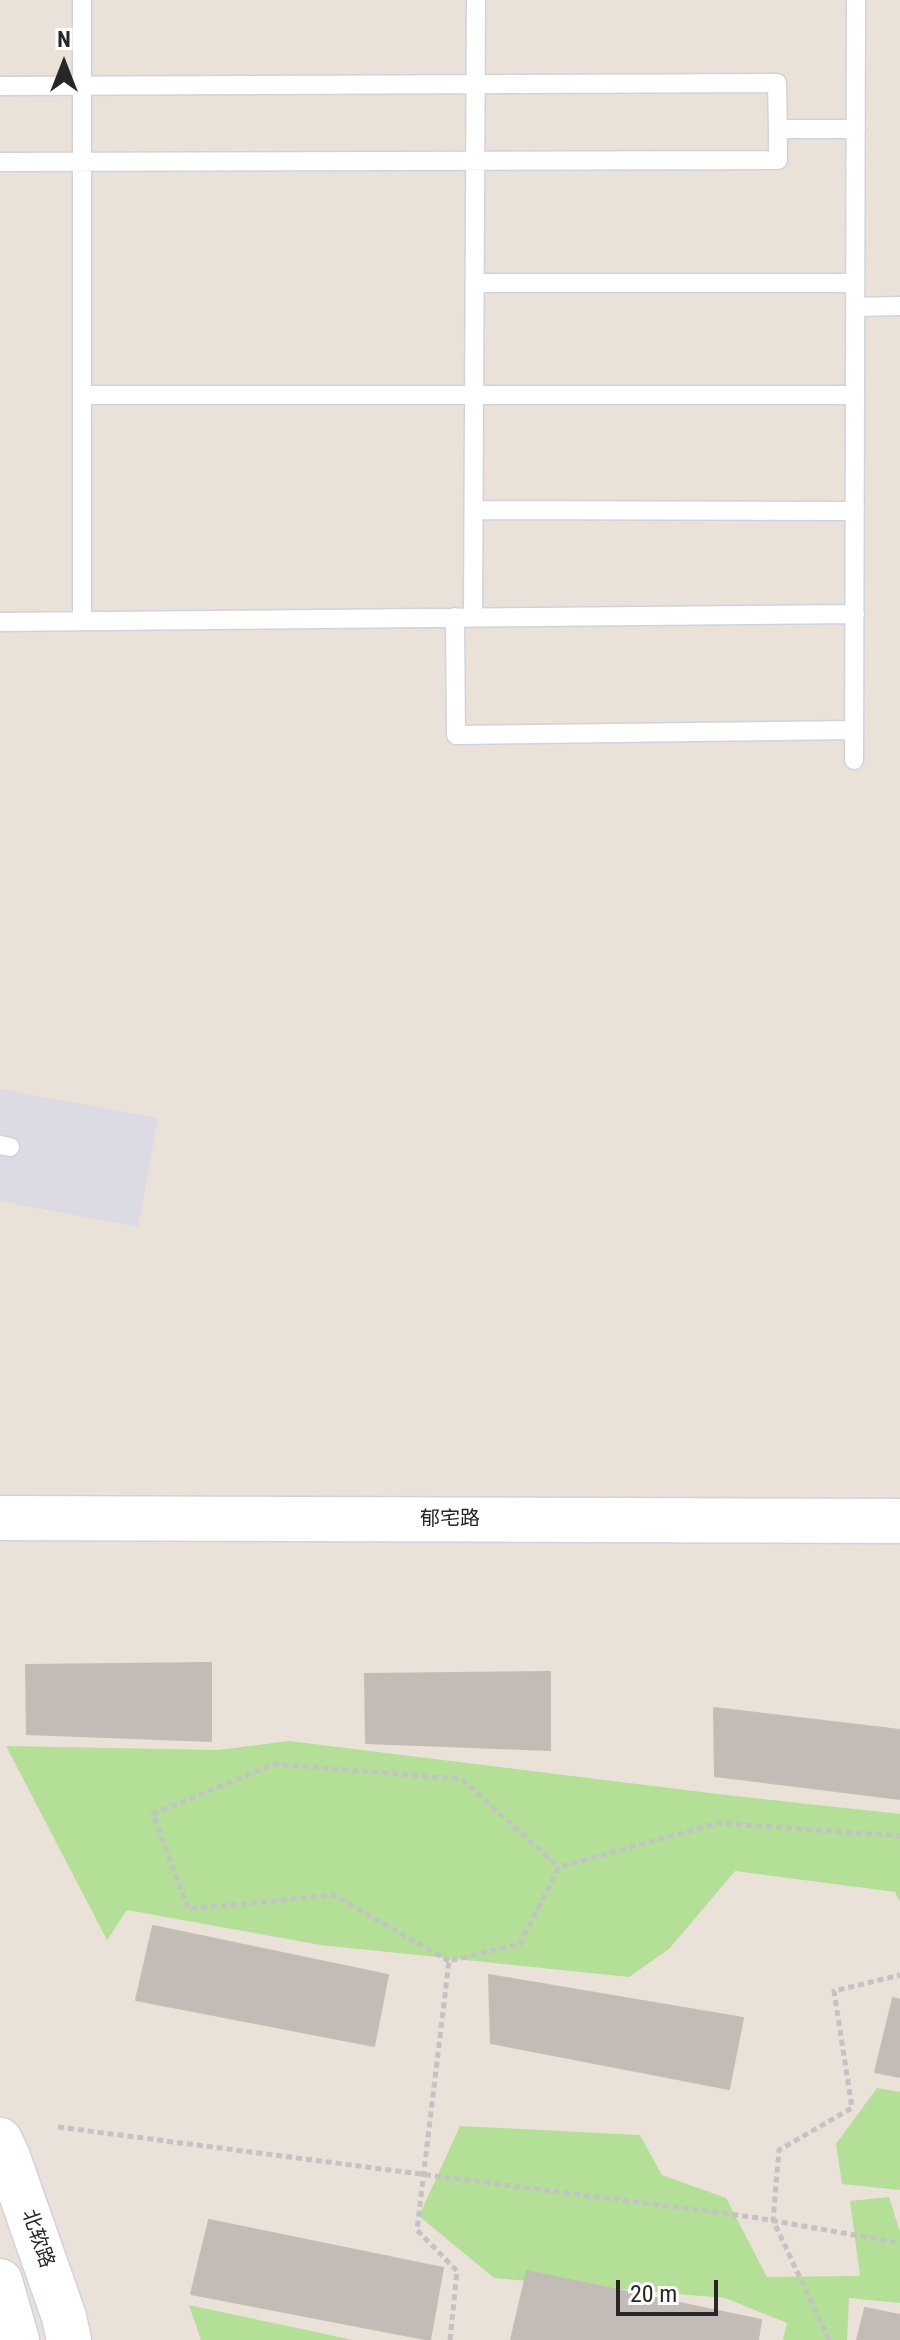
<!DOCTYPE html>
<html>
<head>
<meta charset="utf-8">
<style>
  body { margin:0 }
  #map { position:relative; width:900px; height:2340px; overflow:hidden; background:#eae1d9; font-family:"Roboto Condensed",sans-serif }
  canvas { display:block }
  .north { position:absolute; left:24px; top:24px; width:80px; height:80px; -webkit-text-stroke:6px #fff; paint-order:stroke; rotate:0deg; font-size:22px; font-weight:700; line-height:32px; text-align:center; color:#272727 }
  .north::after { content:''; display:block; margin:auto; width:28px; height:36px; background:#272727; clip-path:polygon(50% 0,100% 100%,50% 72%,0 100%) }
  .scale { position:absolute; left:616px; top:2280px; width:102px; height:36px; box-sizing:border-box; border:4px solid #272727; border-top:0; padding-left:10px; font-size:24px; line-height:28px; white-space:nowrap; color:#272727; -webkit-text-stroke:6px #fff; paint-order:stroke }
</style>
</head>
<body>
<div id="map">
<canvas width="900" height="2340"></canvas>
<div class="north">N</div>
<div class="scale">20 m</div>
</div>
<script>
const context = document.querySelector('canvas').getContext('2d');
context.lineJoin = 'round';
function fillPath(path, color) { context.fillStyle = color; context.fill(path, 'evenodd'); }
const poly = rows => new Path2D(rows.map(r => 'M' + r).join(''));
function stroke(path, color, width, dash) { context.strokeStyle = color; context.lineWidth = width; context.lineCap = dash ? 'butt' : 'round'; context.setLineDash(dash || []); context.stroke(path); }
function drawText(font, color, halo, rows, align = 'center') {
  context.font = font + ' "Roboto Condensed","Noto Sans SC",sans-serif'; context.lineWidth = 8; context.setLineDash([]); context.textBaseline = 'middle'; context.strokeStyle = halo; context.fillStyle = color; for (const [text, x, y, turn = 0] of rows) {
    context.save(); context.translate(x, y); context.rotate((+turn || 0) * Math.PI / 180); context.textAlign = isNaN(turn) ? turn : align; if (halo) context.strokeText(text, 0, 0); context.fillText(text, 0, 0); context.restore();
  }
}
fillPath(poly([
  [0,1089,158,1118,138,1227,0,1201]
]), '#dcdae2');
fillPath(poly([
  [289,1741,726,1795,900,1814,900,1902,895,1892,735,1871,669,1949,629,1977,321,1945,127,1910,107,1940,6,1746,218,1750],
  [877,2088,900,2092,900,2190,842,2184,836,2144],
  [460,2126,640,2135,662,2175,726,2198,767,2277,860,2276,850,2201,889,2197,900,2232,900,2303,849,2298,847,2340,783,2340,787,2323,725,2298,494,2278,419,2216],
  [189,2305,353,2340,201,2340]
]), '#b4df97');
const building = poly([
  [211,1663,211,1741,27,1734,26,1665,211,1663],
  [550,1672,550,1750,366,1743,365,1674,550,1672],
  [714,1708,900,1730,900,1799,715,1776,714,1708],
  [153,1926,388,1975,374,2046,136,2000,153,1926],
  [489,1975,743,2018,729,2089,491,2043,489,1975],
  [893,1998,900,2000,900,2077,875,2072,893,1998],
  [209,2220,443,2268,430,2340,191,2294,209,2220],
  [527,2271,761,2320,758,2340,511,2340,527,2271],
  [865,2308,900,2315,900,2340,857,2340,865,2308]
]);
fillPath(building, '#c2bbb6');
stroke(building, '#c4bdb3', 2);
const service = poly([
  [82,0,82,621],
  [0,86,777,83,778,129,778,160,0,162],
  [778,129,856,129],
  [476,283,855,283],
  [855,307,900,306],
  [82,395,855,395],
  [475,510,855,511],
  [455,617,456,735,854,730],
  [473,617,476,0],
  [0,622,855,614],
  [854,760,856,0],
  [0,1145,10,1147]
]);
const tertiary = poly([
  [0,1518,900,1521],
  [0,2140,8,2157,64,2317,69,2340],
  [0,2281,17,2340]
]);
stroke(service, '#cfd3e0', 21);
stroke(tertiary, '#cfd3e0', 47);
stroke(poly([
  [449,1961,333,1895,188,1909,153,1814,274,1764,461,1779,559,1867],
  [58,2127,752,2217,900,2243],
  [450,2340,457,2271,417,2230,449,1961,520,1944,559,1867,718,1823,900,1836],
  [829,2340,773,2220,779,2150,852,2108,834,1991,900,1975]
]), '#c3c3c3', 5, [6, 4]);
stroke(service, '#fff', 18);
stroke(tertiary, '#fff', 44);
drawText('20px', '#272727', '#fff', [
  ["郁宅路",450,1520],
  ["北软路",37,2239,71]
]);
</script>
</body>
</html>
